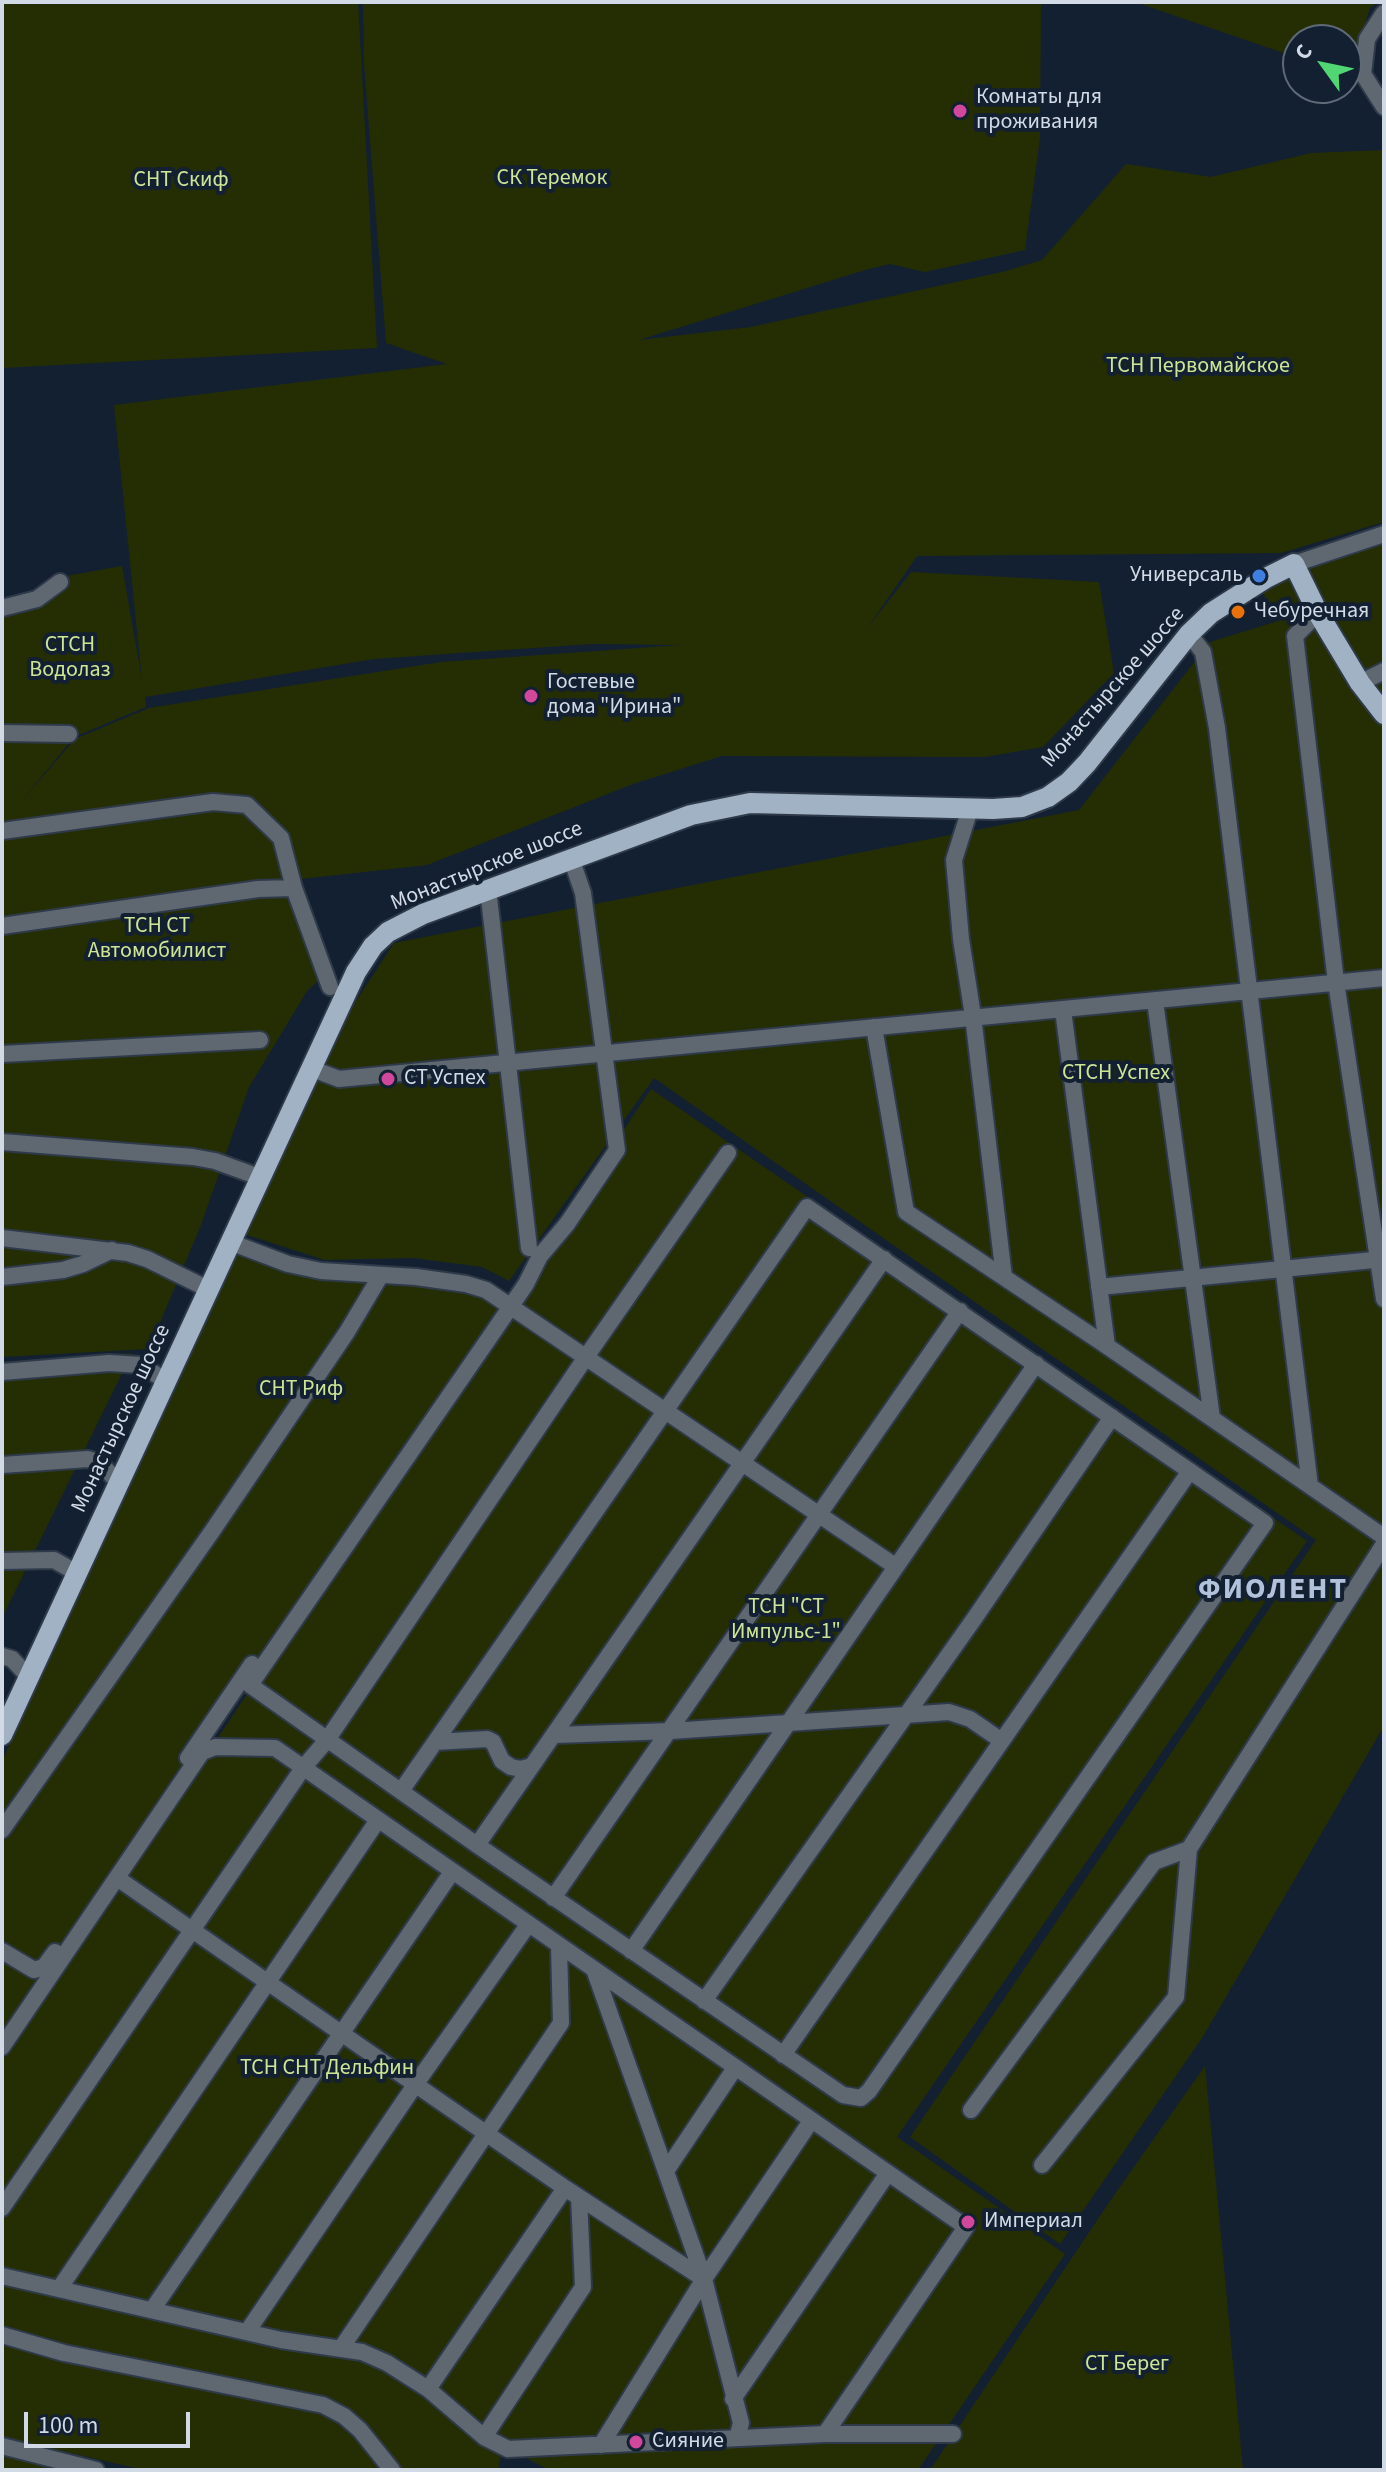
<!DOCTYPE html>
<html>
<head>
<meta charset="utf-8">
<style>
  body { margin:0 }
  #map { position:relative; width:1386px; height:2472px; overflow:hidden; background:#132031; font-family:"Source Sans 3",sans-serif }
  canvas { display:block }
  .frame { position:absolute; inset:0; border:4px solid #d2dae6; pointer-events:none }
  .north { position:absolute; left:1282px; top:24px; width:80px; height:80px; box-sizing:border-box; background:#132031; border:2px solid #5f6a79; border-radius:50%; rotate:303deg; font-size:22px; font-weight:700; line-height:32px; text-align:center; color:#d2dae6 }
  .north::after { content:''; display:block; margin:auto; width:28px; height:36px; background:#52d673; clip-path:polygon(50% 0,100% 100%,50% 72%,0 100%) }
  .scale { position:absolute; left:24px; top:2412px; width:166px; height:36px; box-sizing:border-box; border:4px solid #d2dae6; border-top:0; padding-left:10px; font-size:24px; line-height:28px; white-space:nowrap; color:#d2dae6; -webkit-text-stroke:6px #132031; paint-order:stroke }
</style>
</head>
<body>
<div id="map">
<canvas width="1386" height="2472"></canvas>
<div class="frame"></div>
<div class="north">С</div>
<div class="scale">100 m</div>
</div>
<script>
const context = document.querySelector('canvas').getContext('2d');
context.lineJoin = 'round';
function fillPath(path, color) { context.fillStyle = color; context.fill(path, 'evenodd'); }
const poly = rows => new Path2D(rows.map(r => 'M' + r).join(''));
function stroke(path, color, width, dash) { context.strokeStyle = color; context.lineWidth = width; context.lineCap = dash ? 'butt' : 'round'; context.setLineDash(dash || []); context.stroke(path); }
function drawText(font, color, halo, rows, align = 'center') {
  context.font = font + ' "Source Sans 3",sans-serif'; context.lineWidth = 8; context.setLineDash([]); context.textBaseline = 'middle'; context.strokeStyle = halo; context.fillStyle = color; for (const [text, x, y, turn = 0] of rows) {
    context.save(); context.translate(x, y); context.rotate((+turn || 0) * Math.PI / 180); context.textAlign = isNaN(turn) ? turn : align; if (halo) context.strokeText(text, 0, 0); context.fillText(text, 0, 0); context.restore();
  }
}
fillPath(poly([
  [2,2,358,2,377,348,2,368],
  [363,2,1041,2,1040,138,1025,250,925,272,890,264,865,270,639,340,751,327,1006,271,1042,260,1126,164,1211,177,1311,153,1384,150,1384,522,1281,553,917,556,866,630,911,572,1099,582,1114,673,1043,747,985,757,722,756,633,784,427,865,301,879,328,972,307,991,249,1087,201,1225,149,1349,2,1357,2,600,36,594,55,578,122,566,142,680,114,405,447,364,386,343,364,64],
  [591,644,681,645,441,662,149,708,75,739,20,803,74,737,146,707,145,697,374,659],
  [1135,2,1379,2,1370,8,1349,75,1346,74,1346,40,1298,40,1298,58],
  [1384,537,1384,1726,1202,2038,1060,2244,910,2137,1316,1540,654,1078,509,1281,482,1267,413,1258,325,1260,247,1235,302,1104,354,1004,394,943,1079,810,1210,642,1320,608,1273,616,1262,590,1288,570],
  [651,1089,1307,1541,897,2137,1065,2254,918,2470,550,2470,484,2437,372,2358,2,2271,2,2061],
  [232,1250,481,1287,507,1304,2,2033,2,1761],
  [132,1353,2,1618,2,1362],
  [1205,2066,1243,2470,930,2470,1110,2201],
  [2,2282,370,2360,501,2454,499,2467,495,2470,394,2470,334,2406,53,2346,2,2329],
  [2,2339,327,2410,384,2470,144,2470,2,2437],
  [2,2446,10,2448,111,2470,2,2470]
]), '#252e03');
const minor = poly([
  [1384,13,1367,39,1363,74,1384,107],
  [1294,564,1384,534],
  [2,608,37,599,60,582],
  [1318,613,1295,636,1336,982,1384,1299],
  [1189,634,1203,652,1217,728,1310,1486],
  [1360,683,1384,671],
  [2,733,69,734],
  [970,809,954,860,961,939,973,1016,1004,1277],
  [2,831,213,802,247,805,281,838,294,888,330,987],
  [488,889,529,1248],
  [2,926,258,889,294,888],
  [1155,1001,1212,1418],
  [1063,1010,1107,1346],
  [874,1027,906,1212,1104,1344,1384,1537],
  [2,1054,260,1040],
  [310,1068,339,1079,1384,978],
  [2,1142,193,1157,215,1161,259,1177],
  [2,1238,128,1253,147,1259,208,1289],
  [230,1242,288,1264,321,1271,416,1277,466,1284,486,1290,895,1566],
  [2,1277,63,1270,83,1264,112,1250],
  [1099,1287,1384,1259],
  [2,1372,109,1363,141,1365,166,1381],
  [2,1465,88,1459,100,1463,119,1483],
  [2,1561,54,1560,77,1573],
  [2,1656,12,1659,28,1676],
  [554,1735,671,1731,949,1712,970,1719,1002,1741],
  [435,1742,487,1739,493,1742,502,1761,511,1767,521,1769,532,1766],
  [188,1758,252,1664],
  [401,1791,807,1207,1265,1523,869,2091,861,2098,843,2095,477,1845,250,1685,494,1331,526,1284,540,1256,567,1224,617,1150,583,893,571,858],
  [2,1830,213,1530,347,1332,381,1275],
  [477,1845,884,1259],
  [117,1878,565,2188,704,2279],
  [553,1898,960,1311],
  [2,1951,34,1970,44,1967,55,1952],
  [631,1951,1036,1364],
  [595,1972,704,2279,741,2423,737,2438],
  [704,2001,974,1619,1112,1417],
  [2,2047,202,1752,215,1747,275,1748,966,2227,825,2434],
  [783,2055,1190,1471],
  [971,2110,1154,1862,1189,1849],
  [1042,2165,1176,1997,1189,1849,1384,1544],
  [666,2171,735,2068],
  [2,2208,303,1768,327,1740,586,1357,728,1153],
  [2,2276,281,2340,362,2352,387,2363,428,2389,484,2437,508,2449,825,2434,953,2434],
  [59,2289,378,1820],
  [152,2310,452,1872],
  [247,2332,415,2085,528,1925],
  [2,2335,64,2353,323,2405,344,2416,360,2430,392,2470],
  [342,2347,561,2023,559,1946],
  [428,2389,565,2188],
  [733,2399,888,2173],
  [484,2437,583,2287,579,2197],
  [601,2445,704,2279,811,2121],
  [2,2446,96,2470]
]);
const major = poly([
  [2,1735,356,972,373,946,388,932,423,914,691,815,750,803,993,809,1022,807,1048,797,1069,782,1087,763,1189,634,1211,613,1266,578,1294,564,1318,613,1360,683,1384,714]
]);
stroke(minor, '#2e3a4a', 20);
stroke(major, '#2e3a4a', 24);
stroke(minor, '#5f6870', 16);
stroke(major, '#a0b2c4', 20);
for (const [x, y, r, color] of [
  [960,111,8,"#d1479c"],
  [1259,576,8,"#3f7fe0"],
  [1238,612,8,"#e8710a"],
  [531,696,8,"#d1479c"],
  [388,1079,8,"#d1479c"],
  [968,2222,8,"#d1479c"],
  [636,2442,8,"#d1479c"]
]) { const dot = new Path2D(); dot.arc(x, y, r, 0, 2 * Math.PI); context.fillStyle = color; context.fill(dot); stroke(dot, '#132031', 3); }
drawText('22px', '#d2dae6', '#132031', [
  ["Комнаты для",976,98],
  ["проживания",976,123],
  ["Универсаль",1243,576,"right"],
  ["Чебуречная",1254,612],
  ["Гостевые",547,683],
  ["дома \"Ирина\"",547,708],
  ["СТ Успех",404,1079],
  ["Империал",984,2222],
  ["Сияние",652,2442]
], 'left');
drawText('22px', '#cee595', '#132031', [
  ["СК Теремок",552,179],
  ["СНТ Скиф",181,181],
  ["ТСН Первомайское",1198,367],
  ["СТСН",70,646],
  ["Водолаз",70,671],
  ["ТСН СТ",157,927],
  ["Автомобилист",157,952],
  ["СТСН Успех",1116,1074],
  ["СНТ Риф",301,1390],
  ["ТСН \"СТ",786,1608],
  ["Импульс-1\"",786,1633],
  ["ТСН СНТ Дельфин",327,2069],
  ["СТ Берег",1127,2365]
]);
drawText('22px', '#d2dae6', '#132031', [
  ["Монастырское шоссе",1114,688,-49],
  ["Монастырское шоссе",487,867,-22],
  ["Монастырское шоссе",122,1419,-65]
]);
context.letterSpacing = '2px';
drawText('bold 30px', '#b2c2da', '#132031', [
  ["ФИОЛЕНТ",1273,1591]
]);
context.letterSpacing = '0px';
</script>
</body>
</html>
